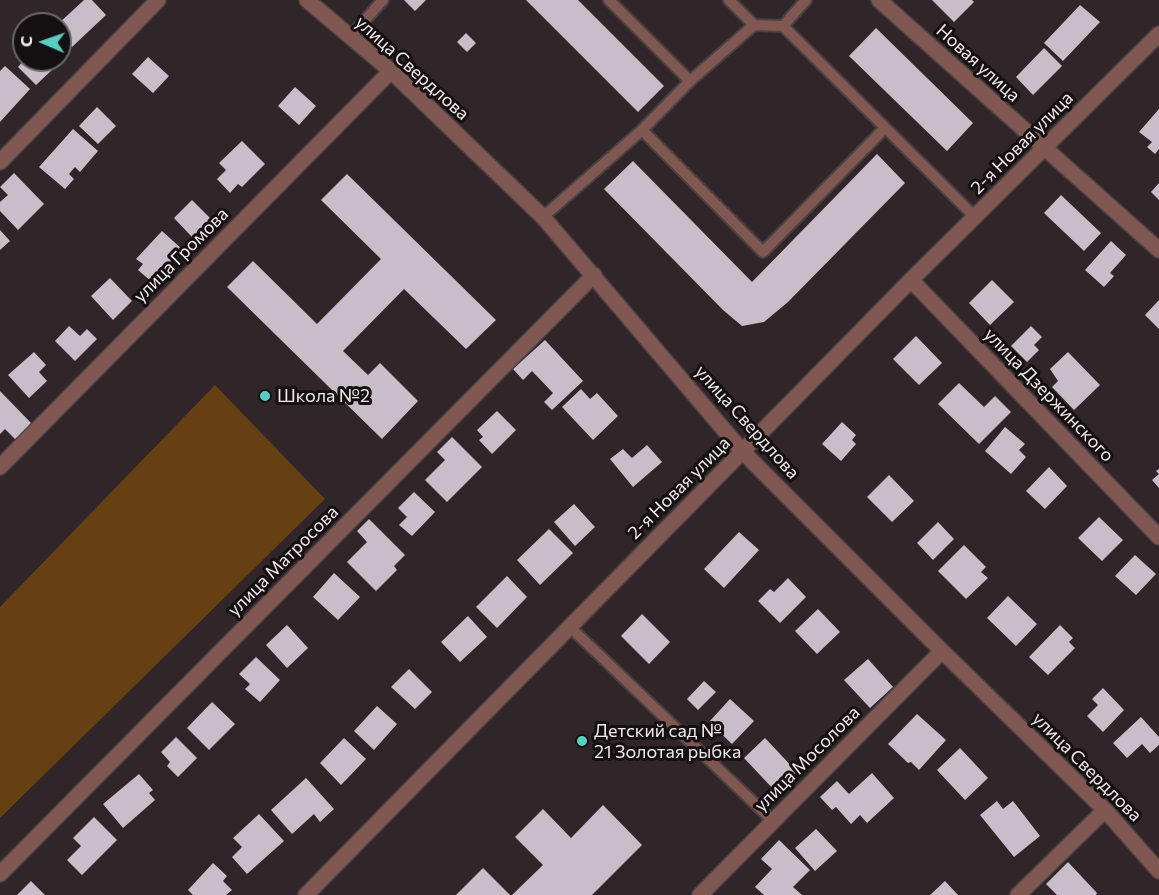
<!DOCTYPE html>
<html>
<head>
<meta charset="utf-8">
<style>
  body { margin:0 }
  #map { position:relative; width:1159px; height:895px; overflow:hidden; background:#302529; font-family:Commissioner,sans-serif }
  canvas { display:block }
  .north { position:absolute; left:12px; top:12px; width:60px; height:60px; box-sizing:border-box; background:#151011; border:2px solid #6d6769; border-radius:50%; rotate:272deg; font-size:16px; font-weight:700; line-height:24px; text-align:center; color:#f1e9ec }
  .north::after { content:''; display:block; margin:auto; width:21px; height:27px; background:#58cec0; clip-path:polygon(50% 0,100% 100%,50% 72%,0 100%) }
</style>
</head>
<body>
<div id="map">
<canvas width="1159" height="895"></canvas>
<div class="north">С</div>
</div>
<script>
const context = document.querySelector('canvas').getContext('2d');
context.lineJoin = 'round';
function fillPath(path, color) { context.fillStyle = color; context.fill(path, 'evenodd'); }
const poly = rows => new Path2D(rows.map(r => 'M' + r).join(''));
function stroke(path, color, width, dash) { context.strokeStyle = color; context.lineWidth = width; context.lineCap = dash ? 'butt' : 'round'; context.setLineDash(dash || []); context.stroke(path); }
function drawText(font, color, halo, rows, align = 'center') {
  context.font = font + ' Commissioner,sans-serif'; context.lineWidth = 6; context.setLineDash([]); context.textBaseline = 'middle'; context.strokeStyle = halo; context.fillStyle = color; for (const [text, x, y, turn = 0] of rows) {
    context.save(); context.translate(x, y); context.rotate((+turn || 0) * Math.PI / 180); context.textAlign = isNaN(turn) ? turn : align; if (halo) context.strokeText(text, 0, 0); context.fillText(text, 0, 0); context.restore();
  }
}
fillPath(poly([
  [215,385,325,499,0,818,0,607]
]), '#664013');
fillPath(poly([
  [84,0,92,0,106,15,72,47,60,33,60,24,58,24],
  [404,0,426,0,415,11],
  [526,0,578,0,664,86,638,112],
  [932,0,972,0,974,2,954,22],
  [1080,5,1100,22,1063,61,1044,43],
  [876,28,973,123,947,151,849,56],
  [466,33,476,43,467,52,457,42],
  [1044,48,1062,66,1033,95,1016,77],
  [148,57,169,76,153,93,132,74],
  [24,60,48,60,45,63,52,70,36,85,18,67],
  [5,66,30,89,0,122,0,71],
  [295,87,316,106,299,125,278,106],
  [97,107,116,126,98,144,79,126],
  [1159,109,1159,149,1155,154,1147,147,1152,142,1139,132],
  [73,129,98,151,80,172,75,167,69,174,74,179,65,189,39,167],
  [242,141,265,164,242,187,238,184,230,193,217,179,226,170,219,163],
  [877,154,905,183,788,302,764,322,742,326,723,310,604,189,633,161,752,282],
  [14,173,44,204,18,230,0,211,0,202,8,195,0,187],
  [347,174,496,320,466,349,404,289,343,351,368,375,380,363,418,401,382,439,227,287,253,261,317,324,381,259,321,200],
  [1159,183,1159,200,1151,192],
  [1061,195,1101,233,1084,251,1044,213],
  [192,200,211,219,192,237,174,218],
  [0,230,10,241,0,250],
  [162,231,182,249,152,282,138,270,143,264,136,259],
  [1111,241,1126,255,1110,273,1114,276,1104,287,1085,270],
  [110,278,132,301,113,320,91,296],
  [992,280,1014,302,990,325,969,303],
  [1159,300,1159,329,1145,315],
  [69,326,80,336,87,329,97,339,75,361,55,341],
  [1031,326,1042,337,1034,345,1039,350,1027,362,1011,346],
  [916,336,942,363,919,385,893,359],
  [545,340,583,381,552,410,544,402,553,393,532,371,523,380,513,369],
  [34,352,46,365,39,372,47,381,29,398,8,375],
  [1068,352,1100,385,1074,410,1052,387,1058,381,1050,369],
  [959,383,984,407,995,396,1011,412,979,444,938,404],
  [581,389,590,399,597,393,618,416,593,440,562,407],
  [0,391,32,424,16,440,5,429,0,434],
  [497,411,516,430,492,454,479,440,483,437,477,430],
  [842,422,856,435,852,440,856,444,841,461,822,444],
  [1005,427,1025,444,1019,450,1026,457,1011,474,985,451],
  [452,437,482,467,447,502,425,480,445,460,437,452],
  [647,445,662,462,633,487,610,459,623,449,632,458],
  [1049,467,1067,486,1045,509,1026,491],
  [1159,469,1159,488,1152,480,1159,474,1156,471],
  [889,475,914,501,892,522,867,497],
  [414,492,435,512,412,536,399,525,407,517,398,508],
  [574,504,595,527,575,546,554,522],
  [1099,517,1123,540,1102,561,1078,538],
  [369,519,405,555,394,566,397,570,376,591,347,562,367,542,357,531],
  [938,522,954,539,933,560,917,543],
  [549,529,573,553,540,585,517,560],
  [739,532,759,550,724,588,704,569],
  [964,545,986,567,981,572,988,578,966,599,938,571],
  [1135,555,1156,574,1136,595,1115,576],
  [334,573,360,597,338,620,313,597],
  [507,576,527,597,497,628,476,607],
  [788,578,806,597,780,623,758,601,770,589,774,592],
  [1008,596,1037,624,1016,646,987,618],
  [818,609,840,632,817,654,795,631],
  [642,614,670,642,649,664,621,636],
  [468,616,487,637,460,662,441,642],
  [287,625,308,648,287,668,266,645],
  [1060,625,1073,638,1069,642,1075,648,1048,675,1029,657],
  [256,657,280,680,260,702,245,689,250,684,239,674],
  [868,659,893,687,870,708,844,680],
  [409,669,432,692,415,709,391,687],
  [704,681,716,692,698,710,687,699],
  [1103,688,1124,710,1103,732,1087,716,1098,705,1092,699],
  [730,699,754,721,732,744,709,722],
  [212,702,235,724,209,750,187,728],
  [377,706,397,724,374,750,354,731],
  [917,714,946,740,919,770,911,762,908,763,888,744],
  [1141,717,1159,737,1159,745,1150,753,1142,744,1127,758,1113,743],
  [176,737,197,758,178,777,167,766,170,762,161,752],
  [344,738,366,759,341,785,320,763],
  [765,738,797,772,776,792,744,758],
  [960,748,988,778,965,800,937,770],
  [872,773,894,798,867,823,860,815,851,824,836,807,832,810,820,797,837,781,849,794],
  [139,774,153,790,149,793,155,800,123,828,103,804],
  [306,778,334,809,320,822,314,814,292,834,271,810],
  [997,801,1003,809,1013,801,1040,836,1014,857,980,815],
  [603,805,642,845,592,895,512,895,543,865,515,837,543,809,571,838],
  [259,814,284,841,247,874,232,857,242,847,233,838],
  [94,817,117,840,82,875,67,860,81,846,73,838],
  [816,829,837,851,815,871,795,848],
  [779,840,810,870,793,887,802,895,764,895,755,887,772,869,761,859],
  [1068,862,1097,893,1096,895,1057,895,1046,884],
  [213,863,227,876,223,881,232,890,226,895,193,895,188,890],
  [483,868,510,895,456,895],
  [31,881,45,895,17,895],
  [945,881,958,895,930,895]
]), '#c8bec9');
const service = poly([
  [609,0,690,81,642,130],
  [729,0,754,25,783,26],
  [806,0,783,26,975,217],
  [350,37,383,0],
  [690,81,754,25],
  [543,217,642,130,763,252,885,128],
  [570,627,773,821]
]);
const minor = poly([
  [307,0,391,71,543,217,743,452,942,651,1105,810,1159,871],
  [879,0,1159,250],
  [0,162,158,0],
  [911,280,1159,537],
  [0,467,391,71],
  [0,874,594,275],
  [306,895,911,280,1159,34],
  [700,895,942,651],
  [1018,895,1105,810]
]);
stroke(service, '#4b4044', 14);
stroke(minor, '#4b4044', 18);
stroke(service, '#805851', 10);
stroke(minor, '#805851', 15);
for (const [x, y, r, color] of [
  [265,396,6,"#58cec0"],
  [582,741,6,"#58cec0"]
]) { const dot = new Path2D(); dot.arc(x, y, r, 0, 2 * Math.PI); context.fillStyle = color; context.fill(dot); stroke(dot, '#151011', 2); }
drawText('18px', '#f1e9ec', '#151011', [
  ["Новая улица",978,63,42],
  ["улица Свердлова",412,68,42],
  ["2-я Новая улица",1022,143,-45],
  ["улица Громова",181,255,-45],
  ["улица Дзержинского",1049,395,46],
  ["улица Свердлова",747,422,48],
  ["2-я Новая улица",679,488,-45],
  ["улица Матросова",283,561,-45],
  ["улица Мосолова",807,759,-45],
  ["улица Свердлова",1087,767,45]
]);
drawText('18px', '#f1e9ec', '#151011', [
  ["Школа №2",277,396],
  ["Детский сад №",594,731],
  ["21 Золотая рыбка",594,752]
], 'left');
</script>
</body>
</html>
